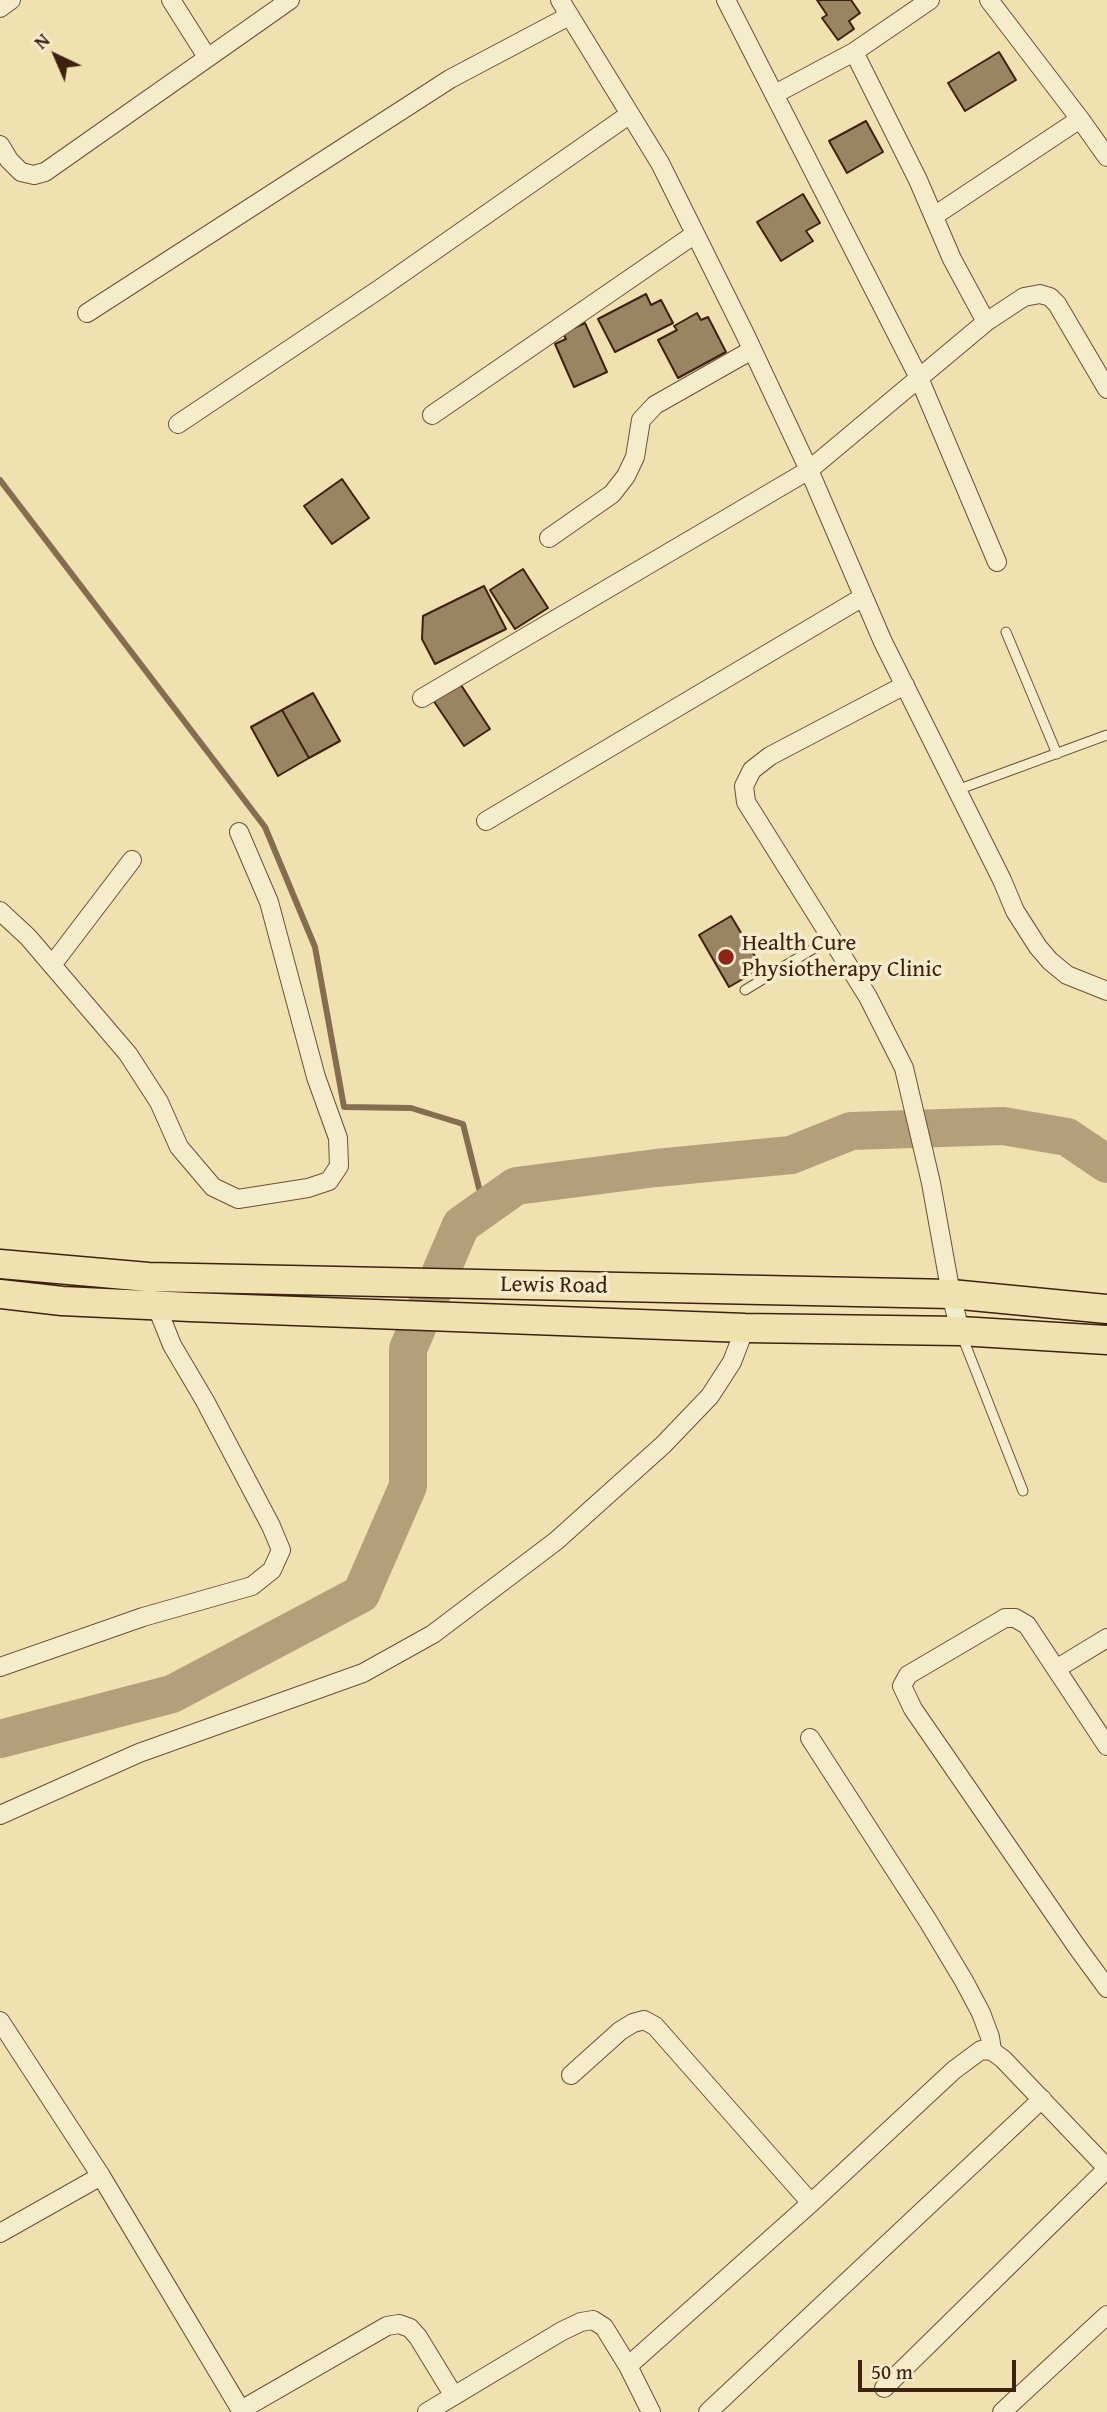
<!DOCTYPE html>
<html>
<head>
<meta charset="utf-8">
<style>
  body { margin:0 }
  #map { position:relative; width:1107px; height:2412px; overflow:hidden; background:#efe1b0; font-family:"Gentium Book Plus",serif }
  canvas { display:block }
  .north { position:absolute; left:21px; top:21px; width:70px; height:70px; -webkit-text-stroke:5px #f5eccc; paint-order:stroke; rotate:316deg; font-size:19px; font-weight:700; line-height:28px; text-align:center; color:#3e2110 }
  .north::after { content:''; display:block; margin:auto; width:24px; height:32px; background:#3e2110; clip-path:polygon(50% 0,100% 100%,50% 72%,0 100%) }
  .scale { position:absolute; left:858px; top:2360px; width:158px; height:32px; box-sizing:border-box; border:4px solid #3e2110; border-top:0; padding-left:9px; font-size:21px; line-height:24px; white-space:nowrap; color:#3e2110; -webkit-text-stroke:5px #f5eccc; paint-order:stroke }
</style>
</head>
<body>
<div id="map">
<canvas width="1107" height="2412"></canvas>
<div class="north">N</div>
<div class="scale">50 m</div>
</div>
<script>
const context = document.querySelector('canvas').getContext('2d');
context.lineJoin = 'round';
const poly = rows => new Path2D(rows.map(r => 'M' + r).join(''));
function stroke(path, color, width, dash) { context.strokeStyle = color; context.lineWidth = width; context.lineCap = dash ? 'butt' : 'round'; context.setLineDash(dash || []); context.stroke(path); }
function fillPath(path, color) { context.fillStyle = color; context.fill(path, 'evenodd'); }
function drawText(font, color, halo, rows, align = 'center') {
  context.font = font + ' "Gentium Book Plus",serif'; context.lineWidth = 7; context.setLineDash([]); context.textBaseline = 'middle'; context.strokeStyle = halo; context.fillStyle = color; for (const [text, x, y, turn = 0] of rows) {
    context.save(); context.translate(x, y); context.rotate((+turn || 0) * Math.PI / 180); context.textAlign = isNaN(turn) ? turn : align; if (halo) context.strokeText(text, 0, 0); context.fillText(text, 0, 0); context.restore();
  }
}
stroke(poly([
  [0,480,265,827,315,947,344,1107,411,1108,463,1124,484,1208]
]), '#846d50', 6);
stroke(poly([
  [0,1739,172,1694,361,1594,408,1486,408,1349,461,1225,516,1186,656,1168,791,1155,851,1131,1003,1126,1067,1137,1107,1164]
]), '#b3a07a', 38);
const building = poly([
  [817,0,851,0,860,13,849,21,854,29,838,40,822,18,827,15,817,0],
  [999,52,1016,80,965,111,948,83,999,52],
  [866,121,883,152,847,173,829,141,866,121],
  [803,194,820,223,806,231,813,241,781,261,757,222,803,194],
  [646,294,651,305,661,300,673,323,615,352,598,319,646,294],
  [697,313,701,320,708,317,726,352,678,378,658,340,677,330,674,326,697,313],
  [585,323,607,372,574,387,555,344,566,339,563,333,585,323],
  [342,479,369,518,332,544,304,506,342,479],
  [523,569,548,608,515,629,490,590,523,569],
  [484,586,506,629,435,664,422,639,423,616,484,586],
  [459,682,490,729,464,746,433,700,459,682],
  [313,693,340,741,309,758,282,710,313,693],
  [282,710,309,758,278,776,251,727,282,710],
  [731,916,762,968,729,987,699,935,731,916]
]);
fillPath(building, '#9a8563');
stroke(building, '#3e2110', 2);
const service = poly([
  [1006,632,1057,754],
  [957,790,1107,735],
  [745,990,831,938],
  [962,1336,1023,1491]
]);
const minor = poly([
  [171,0,207,57],
  [560,0,660,163,744,332,809,470,883,642,1002,880,1015,911,1038,947,1050,961,1067,975,1107,991],
  [726,0,919,378,997,562],
  [0,8,11,0],
  [854,52,918,180,952,259,986,322],
  [775,94,854,52,930,0],
  [1080,119,1107,157],
  [0,145,9,160,21,172,34,175,45,172,290,0],
  [934,216,1080,119,989,0],
  [87,313,450,79,569,16],
  [432,415,695,234],
  [178,424,381,288,630,114],
  [549,538,612,494,626,476,635,457,641,420,655,405,752,350],
  [905,685,770,756,752,770,744,786,746,802,868,997,904,1068,931,1183,951,1294,960,1331],
  [422,698,809,470,986,322,1024,297,1040,294,1050,297,1057,304,1107,389],
  [486,821,863,597],
  [0,911,28,937,128,1054,159,1102,179,1147,213,1187,238,1199,308,1188,329,1181,339,1166,338,1138,316,1077,269,902,239,832],
  [52,965,132,860],
  [0,1667,143,1617,252,1586,272,1570,281,1550,271,1526,205,1401,172,1345,156,1305],
  [1056,1669,1107,1638],
  [810,1738,928,1921,964,1981,981,2013,990,2037,992,2051],
  [1107,1746,1027,1625,1015,1618,1005,1618,908,1675,902,1686,913,1709,1077,1947,1107,1988],
  [0,1815,139,1753,363,1673,433,1634,556,1541,663,1445,710,1396,732,1362,745,1328],
  [0,2021,101,2176,242,2412],
  [571,2075,620,2031,633,2023,644,2020,655,2026,811,2203],
  [0,2233,101,2176],
  [628,2366,811,2203,954,2070,981,2050,992,2051,1003,2059,1107,2168],
  [884,2388,1107,2169],
  [241,2410,387,2326,399,2324,410,2328,418,2337,454,2396],
  [427,2412,562,2331,581,2322,593,2320,604,2327,628,2366,651,2412],
  [708,2412,1042,2099],
  [1002,2412,1107,2315]
]);
const primary = poly([
  [0,1264,148,1277,951,1294,1107,1309],
  [0,1294,62,1301,190,1307,745,1328,960,1331,1107,1340]
]);
stroke(service, '#6a5138', 11);
stroke(minor, '#6a5138', 20);
stroke(primary, '#3e2110', 31);
stroke(service, '#f5eccc', 9);
stroke(minor, '#f5eccc', 18);
stroke(primary, '#efe1b0', 28);
for (const [x, y, r, color] of [
  [726,957,9,"#8f2418"]
]) { const dot = new Path2D(); dot.arc(x, y, r, 0, 2 * Math.PI); context.fillStyle = color; context.fill(dot); stroke(dot, '#f5eccc', 2.5); }
drawText('23px', '#3e2110', '#f5eccc', [
  ["Health Cure",742,944],
  ["Physiotherapy Clinic",742,970]
], 'left');
drawText('23px', '#3e2110', '#f5eccc', [
  ["Lewis Road",554,1286,1]
]);
</script>
</body>
</html>
